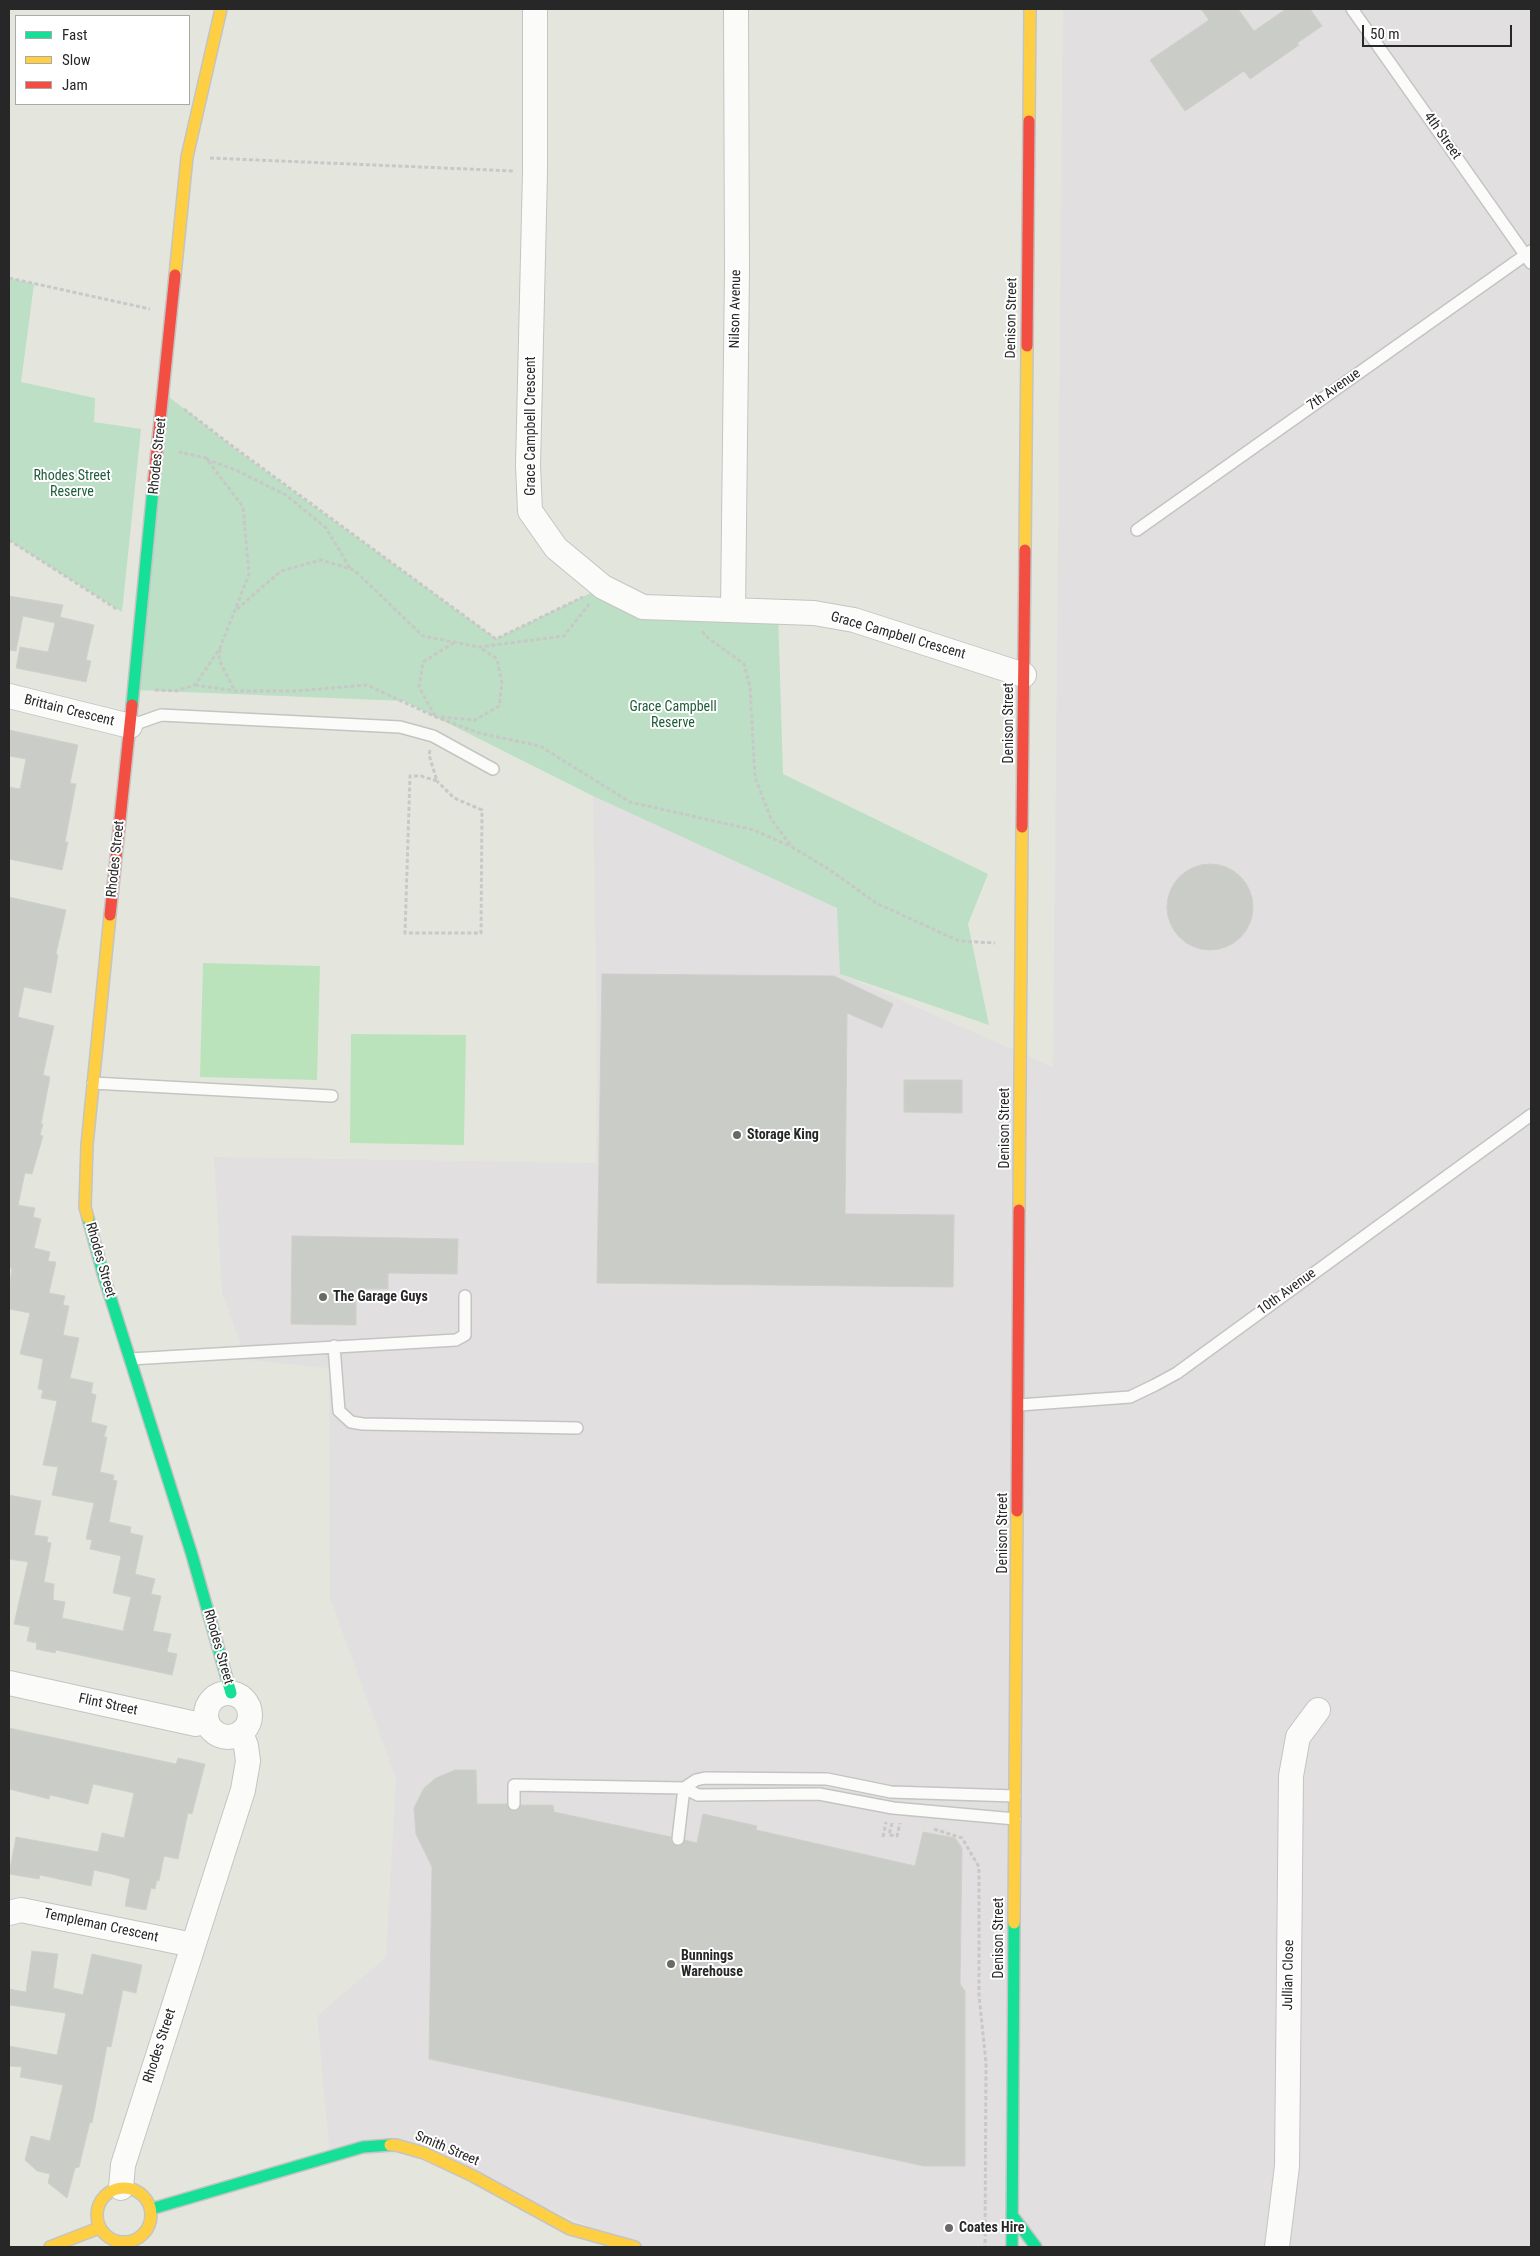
<!DOCTYPE html>
<html>
<head>
<meta charset="utf-8">
<style>
  body { margin:0 }
  #map { position:relative; width:1540px; height:2256px; overflow:hidden; background:#e4e6de; font-family:"Roboto Condensed",sans-serif }
  canvas { display:block }
  .frame { position:absolute; inset:0; border:10px solid #272727; pointer-events:none }
  .legend { position:absolute; left:15px; top:15px; width:175px; height:90px; box-sizing:border-box; background:#fff; border:1px solid #a9a9a9; margin:0; padding:6px 9px; list-style:none; font-size:15px; color:#272727 }
  .legend li { display:flex; align-items:center; gap:10px; height:25px }
  .legend b { width:25px; border:1px solid #a9a9a9 }
  .scale { position:absolute; left:1362px; top:25px; width:150px; height:22px; box-sizing:border-box; border:2px solid #272727; border-top:0; padding-left:6px; font-size:15px; line-height:18px; white-space:nowrap; color:#272727; -webkit-text-stroke:4px #fff; paint-order:stroke }
</style>
</head>
<body>
<div id="map">
<canvas width="1540" height="2256"></canvas>
<div class="frame"></div>
<ul class="legend">
<li><b style="height:6px;background:#16e098"></b>Fast</li>
<li><b style="height:6px;background:#ffcf43"></b>Slow</li>
<li><b style="height:6px;background:#f24e42"></b>Jam</li>
</ul>
<div class="scale">50 m</div>
</div>
<script>
const context = document.querySelector('canvas').getContext('2d');
context.lineJoin = 'round';
function fillPath(path, color) { context.fillStyle = color; context.fill(path, 'evenodd'); }
const poly = rows => new Path2D(rows.map(r => 'M' + r).join(''));
function stroke(path, color, width, dash) { context.strokeStyle = color; context.lineWidth = width; context.lineCap = dash ? 'butt' : 'round'; context.setLineDash(dash || []); context.stroke(path); }
function drawText(font, color, halo, rows, align = 'center') {
  context.font = font + ' "Roboto Condensed",sans-serif'; context.lineWidth = 4; context.setLineDash([]); context.textBaseline = 'middle'; context.strokeStyle = halo; context.fillStyle = color; for (const [text, x, y, turn = 0] of rows) {
    context.save(); context.translate(x, y); context.rotate((+turn || 0) * Math.PI / 180); context.textAlign = isNaN(turn) ? turn : align; if (halo) context.strokeText(text, 0, 0); context.fillText(text, 0, 0); context.restore();
  }
}
fillPath(poly([
  [1063,9,1531,9,1531,2247,635,2247,424,2153,330,2156,317,2016,386,1957,396,1779,330,1598,329,1368,246,1360,222,1292,214,1157,596,1163,597,1029,593,796,837,908,841,974,1053,1067]
]), '#e2dfe0');
fillPath(poly([
  [9,278,34,284,21,382,95,398,94,422,141,429,122,612,9,540],
  [164,393,235,449,496,639,603,587,643,607,778,612,783,774,988,874,968,924,989,1025,840,974,837,908,593,796,404,701,135,690]
]), '#bcdfc5');
fillPath(poly([
  [203,963,320,966,317,1080,200,1077],
  [351,1034,466,1035,464,1145,350,1143]
]), '#bae3bb');
const building = poly([
  [1201,9,1238,9,1254,31,1286,9,1310,9,1322,26,1297,43,1299,45,1250,79,1244,71,1185,111,1150,60,1209,20,1201,9],
  [9,596,63,605,60,617,94,625,86,660,91,661,86,682,16,668,20,647,48,652,55,623,23,616,16,651,9,650,9,596],
  [9,730,78,745,70,783,76,784,65,842,68,842,62,870,9,859,9,787,20,789,26,759,9,756,9,730],
  '1167 907a43 43 0 1 1 86 0a43 43 0 1 1-86 0Z',
  [9,897,66,910,56,954,58,955,51,993,24,987,18,1017,54,1026,43,1075,50,1077,41,1124,43,1124,40,1135,43,1136,32,1174,25,1173,18,1205,35,1208,33,1217,41,1219,34,1248,50,1252,48,1261,56,1262,49,1293,65,1296,63,1305,69,1306,63,1335,79,1338,70,1378,93,1383,91,1393,96,1395,91,1422,107,1426,104,1437,107,1437,100,1472,114,1475,113,1480,117,1481,109,1522,131,1527,130,1533,143,1536,135,1574,155,1579,151,1594,161,1596,153,1631,171,1634,167,1652,177,1654,172,1675,56,1650,55,1653,36,1649,37,1643,27,1641,30,1627,14,1624,28,1562,9,1559,9,1495,41,1501,34,1535,48,1537,47,1542,51,1543,44,1582,54,1584,53,1600,65,1602,62,1618,123,1631,131,1597,113,1593,121,1556,90,1549,92,1540,86,1539,94,1503,52,1495,58,1467,43,1465,57,1401,41,1398,43,1390,38,1389,43,1359,20,1354,30,1313,9,1309,9,1289,12,1268,9,1268,9,897],
  [602,974,834,976,893,1004,882,1028,847,1013,845,1214,954,1215,953,1287,597,1283,602,974],
  [904,1080,962,1080,962,1113,904,1112,904,1080],
  [292,1236,458,1239,457,1274,388,1273,388,1289,356,1289,356,1325,291,1324,292,1236],
  [9,1728,176,1764,178,1758,205,1764,192,1814,188,1813,178,1859,164,1856,159,1881,157,1880,155,1889,151,1888,146,1910,125,1906,130,1879,112,1874,94,1870,91,1886,40,1875,39,1879,9,1874,16,1837,98,1852,102,1833,124,1838,134,1793,93,1784,88,1804,50,1795,49,1799,9,1789,9,1728],
  [455,1770,476,1770,477,1804,507,1804,508,1808,514,1811,518,1810,521,1805,553,1805,554,1812,671,1837,671,1842,677,1846,681,1846,685,1840,697,1843,703,1814,757,1826,756,1830,915,1866,923,1832,955,1838,962,1848,960,1984,965,1991,965,2166,924,2166,429,2059,432,1867,416,1834,414,1808,424,1788,436,1778,455,1770],
  [32,1951,58,1954,53,1988,83,1995,92,1954,142,1965,136,1993,123,1990,111,2047,107,2046,92,2123,90,2122,79,2167,75,2168,67,2198,48,2183,50,2174,37,2171,25,2160,31,2136,50,2141,63,2085,20,2077,22,2067,9,2066,9,2046,57,2055,66,2013,9,2005,9,1989,26,1992,32,1951]
]);
fillPath(building, '#caccc7');
stroke(building, '#cfd0ca', 1);
const lane = poly([
  [1352,9,1531,263],
  [1137,530,1531,251],
  [130,726,161,715,400,727,433,736,493,769],
  [93,1083,332,1096],
  [334,1346,339,1411,351,1422,363,1424,577,1428],
  [130,1359,456,1340,465,1335,465,1296],
  [1019,1405,1130,1397,1155,1385,1177,1373,1531,1115],
  [514,1804,514,1785,684,1788,698,1795,819,1794,893,1808,1015,1819],
  [678,1839,684,1788,696,1780,705,1778,827,1779,891,1792,1015,1796]
]);
const street = poly([
  [535,9,535,172,528,465,530,511,556,548,603,587,643,607,814,613,854,620,1024,675],
  [733,610,737,270,736,9],
  [9,696,130,726],
  [9,1683,196,1724,207,1721],
  '206 1715a22 22 0 1 1 44 0a22 22 0 1 1-44 0Z',
  [9,1913,21,1910,193,1945],
  [121,2188,123,2165,243,1790,248,1761,246,1746,241,1733],
  [1277,2247,1287,2166,1291,1776,1298,1737,1318,1710]
]);
const fast = poly([
  [132,705,153,489],
  [88,1218,104,1277,192,1555,231,1693],
  [151,2209,363,2147,390,2145],
  [1012,2215,1036,2247],
  [1012,2247,1014,1923]
]);
const slow = poly([
  [1029,121,1030,9],
  [175,275,187,157,221,9],
  [1025,550,1027,346],
  [1019,1210,1022,827],
  [88,1218,85,1207,87,1145,110,915],
  [1014,1923,1017,1511],
  [390,2145,396,2145,424,2153,473,2176,570,2229,635,2247],
  '97 2215a27 27 0 1 1 54 0a27 27 0 1 1-54 0Z',
  [50,2247,99,2228]
]);
const jam = poly([
  [1027,346,1029,121],
  [153,489,175,275],
  [1022,827,1025,550],
  [110,915,132,705],
  [1017,1511,1019,1210]
]);
stroke(lane, '#c4c4c3', 14);
stroke(street, '#c4c4c3', 26);
stroke(fast, '#c4c4c3', 14);
stroke(slow, '#c4c4c3', 14);
stroke(jam, '#c4c4c3', 14);
stroke(poly([
  [210,158,514,171],
  [9,278,150,309],
  [184,409,235,448,496,639,583,597],
  [206,459,238,471,286,495,326,528,350,568],
  [9,540,118,610],
  [237,609,281,571,321,560,354,570,423,636,479,647,564,636,590,603],
  [703,631,704,635,744,664,750,687,755,777,771,819,792,847,830,870,876,903,959,941,995,943],
  [220,649,219,660,235,691],
  [195,685,236,691,296,691,367,685,436,717,479,733,540,746,630,802,754,830,792,847],
  [155,690,176,691,195,685,220,648,249,574,243,507,206,458,179,452],
  [435,716,419,687,423,662,455,642],
  [441,717,475,720,499,706,502,684,497,659,479,647],
  [430,750,429,755,437,781,421,776,410,776,405,933,481,933,482,810,454,798,437,781],
  [892,1823,889,1835,897,1836,900,1823],
  [934,1829,962,1838,979,1867,979,1995,986,2063,985,2247],
  [883,1837,886,1822]
]), '#c8c8c7', 3, [4, 2.5]);
stroke(lane, '#fbfbfa', 11);
stroke(street, '#fbfbfa', 24);
stroke(fast, '#16e098', 11);
stroke(slow, '#ffcf43', 11);
stroke(jam, '#f24e42', 11);
for (const [x, y, r, color] of [
  [737,1135,5,"#696a67"],
  [323,1297,5,"#696a67"],
  [671,1964,5,"#696a67"],
  [949,2228,5,"#696a67"]
]) { const dot = new Path2D(); dot.arc(x, y, r, 0, 2 * Math.PI); context.fillStyle = color; context.fill(dot); stroke(dot, '#fff', 2); }
drawText('14px', '#272727', '#fff', [
  ["4th Street",1442,136,55],
  ["Nilson Avenue",736,309,-89],
  ["Denison Street",1012,318,-89],
  ["7th Avenue",1334,390,-35],
  ["Grace Campbell Crescent",531,426,-90],
  ["Rhodes Street",158,456,-84],
  ["Grace Campbell Crescent",898,636,16],
  ["Brittain Crescent",69,711,14],
  ["Denison Street",1009,723,-90],
  ["Rhodes Street",116,859,-84],
  ["Denison Street",1005,1128,-90],
  ["Rhodes Street",100,1260,74],
  ["10th Avenue",1287,1292,-36],
  ["Denison Street",1003,1533,-90],
  ["Rhodes Street",218,1647,74],
  ["Flint Street",108,1705,12],
  ["Templeman Crescent",101,1926,12],
  ["Denison Street",999,1938,-90],
  ["Jullian Close",1289,1975,-89],
  ["Rhodes Street",160,2046,-72],
  ["Smith Street",447,2149,23]
]);
drawText('14px', '#205c3b', '#fff', [
  ["Rhodes Street",72,476],
  ["Reserve",72,492],
  ["Grace Campbell",673,707],
  ["Reserve",673,723]
]);
drawText('bold 14px', '#272727', '#fff', [
  ["Storage King",747,1135],
  ["The Garage Guys",333,1297],
  ["Bunnings",681,1956],
  ["Warehouse",681,1972],
  ["Coates Hire",959,2228]
], 'left');
</script>
</body>
</html>
